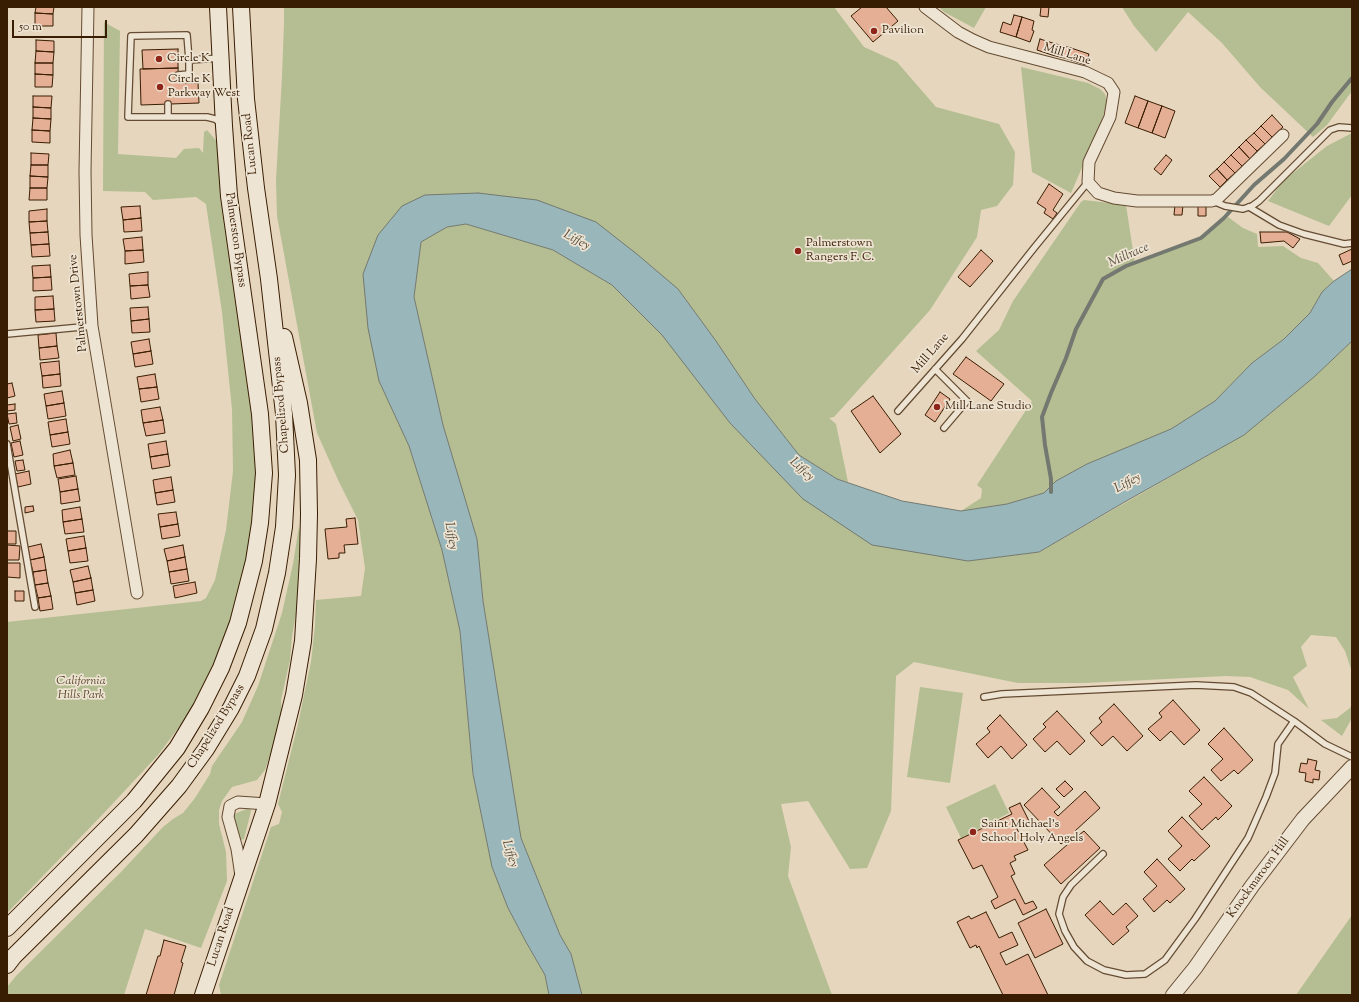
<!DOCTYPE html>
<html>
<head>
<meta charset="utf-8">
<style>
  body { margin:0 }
  #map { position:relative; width:1359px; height:1002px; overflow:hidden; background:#e5d6bd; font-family:"Sorts Mill Goudy",serif }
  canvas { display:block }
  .frame { position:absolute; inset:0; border:8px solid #391d02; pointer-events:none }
  .scale { position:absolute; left:12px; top:20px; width:95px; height:18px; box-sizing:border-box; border:2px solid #391d02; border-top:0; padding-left:5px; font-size:12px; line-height:14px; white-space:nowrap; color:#391d02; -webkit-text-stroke:3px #eee4d4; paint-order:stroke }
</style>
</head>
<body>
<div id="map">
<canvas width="1359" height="1002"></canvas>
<div class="frame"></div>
<div class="scale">50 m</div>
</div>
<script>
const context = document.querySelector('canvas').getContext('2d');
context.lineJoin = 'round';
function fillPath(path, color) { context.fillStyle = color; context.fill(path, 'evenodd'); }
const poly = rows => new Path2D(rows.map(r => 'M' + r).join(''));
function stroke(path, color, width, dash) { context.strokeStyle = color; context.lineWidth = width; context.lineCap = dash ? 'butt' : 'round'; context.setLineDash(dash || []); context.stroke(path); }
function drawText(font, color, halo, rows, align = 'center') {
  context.font = font + ' "Sorts Mill Goudy",serif'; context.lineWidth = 3.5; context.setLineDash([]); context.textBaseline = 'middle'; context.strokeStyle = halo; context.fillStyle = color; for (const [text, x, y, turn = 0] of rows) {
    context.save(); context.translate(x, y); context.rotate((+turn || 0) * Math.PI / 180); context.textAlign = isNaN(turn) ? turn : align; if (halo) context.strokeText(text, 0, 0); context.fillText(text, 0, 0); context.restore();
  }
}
fillPath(poly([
  [284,7,834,7,864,47,897,62,936,107,999,124,1015,152,1013,185,997,206,981,210,977,237,930,310,834,417,829,418,836,424,848,482,837,479,799,455,755,399,716,341,678,289,425,195,379,381,409,446,442,550,460,631,473,774,492,867,508,908,526,942,545,975,549,995,221,995,219,985,271,827,279,824,282,812,278,804,298,724,311,662,315,625,316,600,361,596,365,568,358,520,339,482,317,433,277,216,276,180,282,77,284,23],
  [939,7,986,7,974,28,944,12],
  [1122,7,1352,7,1352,91,1327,125,1313,137,1260,87,1222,43,1188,12,1156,52,1134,26],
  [104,22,120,31,118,154,176,158,184,149,199,148,203,153,204,132,207,130,219,144,254,412,258,474,251,538,243,586,213,669,188,715,158,755,104,813,7,913,7,622,201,601,206,598,215,580,226,530,233,471,232,409,222,312,206,204,196,197,153,200,145,192,103,191],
  [1021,67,1088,83,1100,89,1105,94,1107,102,1101,124,1071,193,1032,172],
  [1352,133,1352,195,1329,226,1268,201,1283,181,1327,146],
  [1084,200,1126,205,1135,264,1202,239,1228,217,1243,228,1257,234,1258,247,1283,246,1301,258,1318,263,1334,281,1322,292,1310,313,1284,339,1252,363,1215,401,1171,429,1087,464,1056,481,1044,493,1007,504,961,511,981,498,982,489,977,485,1032,401,976,351,999,330,1013,301,1081,202],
  [466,224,553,250,612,285,666,336,730,423,968,561,1039,552,1244,435,1314,377,1352,341,1352,672,1345,651,1336,637,1311,635,1301,647,1307,666,1293,677,1309,709,1288,690,1250,677,1226,676,1085,683,1018,683,914,662,896,676,891,811,867,868,850,869,808,801,781,804,791,847,788,876,832,995,582,995,571,954,560,935,521,838,483,601,477,539,443,425,414,297,421,242,447,227],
  [299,526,301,540,297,609,292,636,290,660,281,700,282,719,265,770,257,780,232,787,222,801,219,810,219,824,226,852,227,881,201,948,145,929,124,995,7,995,7,987,16,976,121,872,163,827,173,819,183,813,195,798,210,774,212,766,242,722,258,686,282,613,293,564],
  [920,687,963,693,950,783,907,777],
  [1352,704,1352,718,1342,736,1321,720,1337,718,1350,708],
  [995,784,1009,813,961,838,946,807],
  [249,808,251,811,244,839,240,840,232,815],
  [1352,915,1352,995,1296,995]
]), '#b4be92');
const water = poly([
  [478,193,537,200,596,222,638,255,678,289,716,341,755,399,799,455,837,479,902,501,961,511,1007,504,1044,493,1056,481,1087,464,1171,429,1215,401,1252,363,1284,339,1310,313,1322,292,1334,281,1352,269,1352,341,1314,377,1244,435,1128,500,1039,552,968,561,872,545,803,499,730,423,662,335,612,285,553,250,466,224,447,227,421,242,414,297,443,425,477,539,483,601,521,838,560,935,571,954,582,995,549,995,545,975,526,942,508,908,492,867,473,774,460,631,442,550,409,446,379,381,368,328,363,274,378,235,402,206,425,195,478,193]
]);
fillPath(water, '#99b7ba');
stroke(water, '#737970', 1);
stroke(poly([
  [1051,492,1051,479,1045,445,1042,417,1051,393,1066,358,1076,329,1103,279,1126,266,1201,238,1224,218,1254,185,1284,159,1301,141,1317,124,1332,102,1352,78]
]), '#737970', 4);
const building = poly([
  [36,7,54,7,53,14,35,13,36,7],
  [862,7,886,7,898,21,873,42,851,16,862,7],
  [1041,7,1049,7,1048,17,1040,16,1041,7],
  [35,13,53,14,53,26,35,26,35,13],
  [1014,15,1022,17,1016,37,1000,32,1003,22,1011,25,1014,15],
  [1022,17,1034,21,1032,30,1034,31,1030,42,1016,37,1022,17],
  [1040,39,1056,44,1052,55,1037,50,1040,39],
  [36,40,54,41,54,52,36,51,36,40],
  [1056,44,1071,48,1068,59,1052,55,1056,44],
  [1071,48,1089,54,1086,65,1068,59,1071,48],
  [178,49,178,68,143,69,142,50,178,49],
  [36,51,54,52,53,63,35,63,36,51],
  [35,63,53,63,53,75,35,74,35,63],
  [178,68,179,83,198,83,199,103,141,105,140,69,178,68],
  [35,74,53,75,52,87,35,87,35,74],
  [33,96,52,96,51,108,33,107,33,96],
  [1135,96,1148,101,1138,128,1125,123,1135,96],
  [1148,101,1162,106,1152,133,1138,128,1148,101],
  [1162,106,1175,111,1165,138,1152,133,1162,106],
  [33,107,51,108,51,119,33,118,33,107],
  [1272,115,1283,127,1272,137,1261,126,1272,115],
  [33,118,51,119,50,131,32,130,33,118],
  [1261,126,1272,137,1265,144,1254,133,1261,126],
  [32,130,50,131,50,143,32,142,32,130],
  [1254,133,1265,144,1257,151,1246,140,1254,133],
  [1246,140,1257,151,1250,159,1239,147,1246,140],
  [1239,147,1250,159,1242,166,1231,155,1239,147],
  [31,153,49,154,48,165,31,165,31,153],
  [1166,155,1172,160,1161,175,1154,169,1166,155],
  [1231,155,1242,166,1235,173,1224,162,1231,155],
  [1224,162,1235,173,1227,180,1217,169,1224,162],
  [31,165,48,165,48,177,30,176,31,165],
  [1217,169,1227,180,1220,187,1209,176,1217,169],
  [30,176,48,177,47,188,30,188,30,176],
  [1049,184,1063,194,1053,210,1057,213,1053,219,1044,213,1046,209,1037,203,1049,184],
  [30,188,47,188,47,200,29,200,30,188],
  [1175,205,1183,205,1182,215,1174,215,1175,205],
  [140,206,141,218,123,220,121,207,140,206],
  [1198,206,1206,206,1206,216,1198,216,1198,206],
  [47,209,47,221,29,222,29,211,47,209],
  [141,218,142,231,124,232,123,220,141,218],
  [47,221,48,232,30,233,29,222,47,221],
  [48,232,49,244,31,245,30,233,48,232],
  [1260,232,1287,232,1300,239,1293,248,1284,241,1261,243,1260,232],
  [142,237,143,250,125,251,123,239,142,237],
  [49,244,50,256,32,257,31,245,49,244],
  [1352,249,1352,261,1343,265,1339,255,1352,249],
  [143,250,144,262,125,264,125,251,143,250],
  [981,250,993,261,970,287,958,277,981,250],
  [50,265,51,277,33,278,32,266,50,265],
  [148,272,148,285,130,286,129,274,148,272],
  [51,277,52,290,33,291,33,278,51,277],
  [148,285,150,297,131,299,130,286,148,285],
  [53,296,54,309,35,310,35,297,53,296],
  [148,307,149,319,131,321,130,308,148,307],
  [54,309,55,321,36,322,35,310,54,309],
  [149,319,150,332,132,333,131,321,149,319],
  [56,333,57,346,39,348,38,335,56,333],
  [149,339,151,351,133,354,131,342,149,339],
  [57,346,59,358,40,360,39,348,57,346],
  [151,351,153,364,135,367,133,354,151,351],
  [966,357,1004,384,991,401,953,374,966,357],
  [59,361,60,374,42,376,40,363,59,361],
  [60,374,61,386,43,388,42,376,60,374],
  [155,374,157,387,139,389,137,377,155,374],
  [12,383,15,396,7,398,7,384,12,383],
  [157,387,159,399,141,402,139,389,157,387],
  [62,391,64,403,46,406,44,394,62,391],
  [940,392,950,399,935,422,925,415,940,392],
  [873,396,901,434,880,453,851,411,873,396],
  [64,403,66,416,48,419,46,406,64,403],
  [15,404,15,410,7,411,7,405,15,404],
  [160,407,163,420,143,423,141,410,160,407],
  [16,413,17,423,9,424,7,414,16,413],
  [66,419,68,432,50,435,48,422,66,419],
  [163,420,165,433,146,436,143,423,163,420],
  [18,425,21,439,13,441,10,427,18,425],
  [68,432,70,444,52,447,50,435,68,432],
  [20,441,23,455,14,457,11,443,20,441],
  [166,441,168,454,150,457,148,444,166,441],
  [70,450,73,463,54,466,53,454,70,450],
  [168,454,170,466,152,469,150,457,168,454],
  [23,460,25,470,17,471,15,461,23,460],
  [73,463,75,475,57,478,54,466,73,463],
  [29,471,31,484,18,487,15,474,29,471],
  [76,476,78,489,60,492,58,479,76,476],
  [171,477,173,490,155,493,153,480,171,477],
  [78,489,80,501,61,504,60,492,78,489],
  [173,490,175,502,157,505,155,493,173,490],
  [33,506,34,511,25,513,25,507,33,506],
  [80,507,82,519,63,522,62,510,80,507],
  [176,512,178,524,160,527,158,514,176,512],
  [355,518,358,544,344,545,345,553,339,553,339,558,328,559,325,529,347,527,346,519,355,518],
  [82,519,84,532,65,534,63,522,82,519],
  [178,524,180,536,162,539,160,527,178,524],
  [7,531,16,531,16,544,7,544,7,531],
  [84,536,86,548,68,551,66,539,84,536],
  [41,544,44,557,30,560,28,547,41,544],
  [7,545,20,546,19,560,7,560,7,545],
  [183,545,185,557,167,561,164,549,183,545],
  [86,548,88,561,70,563,68,551,86,548],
  [44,557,46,570,33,572,30,560,44,557],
  [185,557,187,569,169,572,167,561,185,557],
  [7,563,20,563,20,578,7,577,7,563],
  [88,566,91,578,73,582,70,570,88,566],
  [187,569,189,581,171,584,169,572,187,569],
  [46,570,48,583,35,585,33,572,46,570],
  [91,578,93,590,75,593,73,582,91,578],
  [195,582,197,593,175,598,173,586,195,582],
  [48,583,51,596,38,598,35,585,48,583],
  [93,590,95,601,77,605,75,593,93,590],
  [15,591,24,591,24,601,15,601,15,591],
  [51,596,53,609,40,611,38,598,51,596],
  [1173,700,1200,730,1184,745,1171,731,1160,741,1148,729,1162,717,1159,713,1173,700],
  [1114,704,1143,736,1127,751,1113,736,1102,746,1090,733,1102,722,1099,718,1114,704],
  [1057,711,1085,741,1070,755,1057,741,1045,752,1033,739,1046,727,1043,724,1057,711],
  [1000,715,1027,745,1012,759,1001,746,988,758,976,744,990,732,987,728,1000,715],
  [1224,728,1253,760,1238,774,1234,770,1221,781,1211,770,1223,759,1208,744,1224,728],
  [1308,759,1317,761,1315,770,1320,771,1319,780,1313,779,1313,783,1305,781,1306,773,1299,772,1301,763,1307,764,1308,759],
  [1204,777,1232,806,1218,820,1216,817,1202,830,1189,816,1202,804,1189,791,1204,777],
  [1065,781,1073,789,1064,797,1056,789,1065,781],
  [1042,788,1060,807,1054,812,1058,816,1085,791,1100,808,1075,831,1079,835,1084,831,1100,848,1061,884,1044,865,1068,844,1065,841,1061,844,1024,805,1042,788],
  [1020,803,1029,821,1016,827,1028,850,1014,856,1016,860,1010,863,1015,874,1011,876,1025,904,1033,901,1037,908,1023,915,1015,899,995,909,991,901,998,897,982,865,973,869,958,840,1012,814,1009,808,1020,803],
  [1182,817,1210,846,1194,861,1192,859,1180,871,1168,859,1182,846,1168,831,1182,817],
  [1157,859,1185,889,1170,903,1167,900,1154,912,1143,899,1157,886,1144,872,1157,859],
  [1100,901,1113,915,1126,903,1138,916,1126,927,1129,931,1113,945,1085,915,1100,901],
  [1046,909,1063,944,1035,958,1018,923,1046,909],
  [986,912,999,938,1012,932,1018,945,1000,953,1006,965,1028,954,1048,995,1003,995,979,946,977,948,976,945,970,948,957,922,969,916,971,919,986,912],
  [164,940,186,946,181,962,183,963,174,995,146,995,158,956,160,956,164,940]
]);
fillPath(building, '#e4af94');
stroke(building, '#391d02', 1);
const service = poly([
  [178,75,189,74,189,60,220,58],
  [168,104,168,117,207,117,215,119,221,124],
  [168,117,128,117,131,36,187,35,189,60],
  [1213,201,1225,206,1243,209,1252,206,1259,201,1330,130,1339,127,1352,128],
  [1249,207,1279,225,1304,234,1344,244,1352,243],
  [7,334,92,326],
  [935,369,967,401,944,428],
  [898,411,962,339,1034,248,1088,182],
  [7,444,35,607],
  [984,697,1002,694,1196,685,1234,687,1251,693,1294,721,1325,744,1352,757],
  [1103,854,1071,885,1063,897,1059,914,1065,931,1074,947,1087,961,1104,970,1126,975,1145,974,1165,960,1195,919,1248,838,1266,797,1275,773,1278,744,1294,721]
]);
const minor = poly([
  [88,7,85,171,86,235,92,326,137,593],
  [925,7,958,32,973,40,989,47,1085,72,1108,83,1114,92,1110,117,1089,162,1088,182,1098,193,1114,198,1137,201,1212,201,1217,199,1283,135],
  [241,876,237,849,228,817,230,806,238,802,267,804]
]);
const tertiary = poly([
  [1173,995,1195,968,1252,886,1303,819,1352,767]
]);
const secondary = poly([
  [7,928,134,801,177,748,201,708,221,668,238,623,254,561,260,523,264,473,260,414,229,196,224,126,218,7],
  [7,965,14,956,136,835,179,786,206,749,231,708,247,676,264,629,277,573,284,527,287,475,284,414,269,279,256,188,246,99,241,7],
  [203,995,267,804,294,695,303,641,308,559,309,514,308,460,299,403,284,337]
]);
stroke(service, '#644b31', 8);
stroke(minor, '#644b31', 13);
stroke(tertiary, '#644b31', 16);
stroke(secondary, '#391d02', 18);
stroke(service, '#eee4d4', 5.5);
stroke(minor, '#eee4d4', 11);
stroke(tertiary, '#eee4d4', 14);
stroke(secondary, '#eee4d4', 16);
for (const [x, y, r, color] of [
  [874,31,4,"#8f2418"],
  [159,59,4,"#8f2418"],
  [160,87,4,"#8f2418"],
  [798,251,4,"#8f2418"],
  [937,407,4,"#8f2418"],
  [973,832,4,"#8f2418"]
]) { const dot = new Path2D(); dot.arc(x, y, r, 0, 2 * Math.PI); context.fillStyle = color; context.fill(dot); stroke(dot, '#eee4d4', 1.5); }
drawText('12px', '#391d02', '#eee4d4', [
  ["Pavilion",882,31],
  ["Circle K",167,59],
  ["Circle K",168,80],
  ["Parkway West",168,94],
  ["Palmerstown",806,244],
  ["Rangers F. C.",806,258],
  ["Mill Lane Studio",945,407],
  ["Saint Michael's",981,825],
  ["School Holy Angels",981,839]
], 'left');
drawText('12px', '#391d02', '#eee4d4', [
  ["Mill Lane",1067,55,17],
  ["Lucan Road",251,144,-96],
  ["Palmerston Bypass",235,240,82],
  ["Palmerstown Drive",79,303,-96],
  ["Mill Lane",931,354,-49],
  ["Chapelizod Bypass",282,405,-95],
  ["Chapelizod Bypass",217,727,-58],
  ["Knockmaroon Hill",1259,878,-54],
  ["Lucan Road",222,937,-72]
]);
drawText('italic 12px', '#584526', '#eee4d4', [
  ["California",81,682],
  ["Hills Park",81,696]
]);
drawText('italic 13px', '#564b39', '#eee4d4', [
  ["Liffey",576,241,29],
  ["Millrace",1129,256,-24],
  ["Liffey",801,470,43],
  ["Liffey",1128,484,-28],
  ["Liffey",450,536,80],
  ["Liffey",509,854,73]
]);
</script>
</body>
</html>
